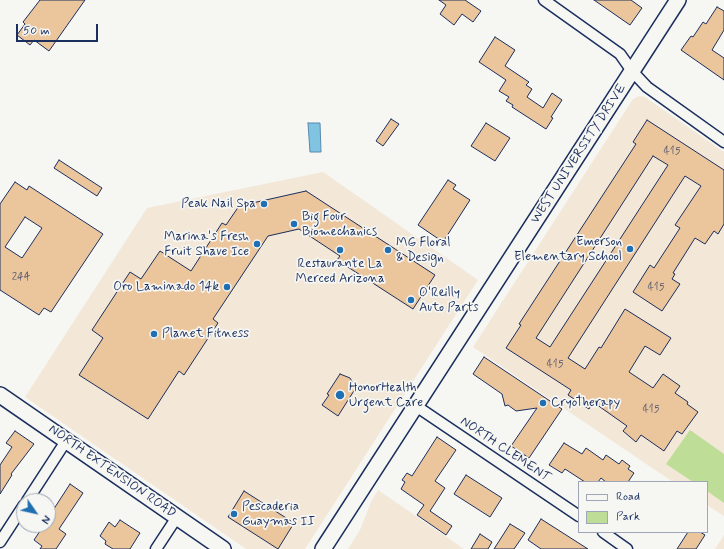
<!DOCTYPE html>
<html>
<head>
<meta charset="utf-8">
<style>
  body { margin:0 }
  #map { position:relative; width:724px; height:549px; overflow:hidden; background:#f6f6f2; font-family:Mynerve,sans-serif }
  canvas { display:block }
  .legend { position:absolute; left:578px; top:481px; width:130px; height:52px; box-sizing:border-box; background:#f6f6f2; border:1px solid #9ea6b7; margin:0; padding:5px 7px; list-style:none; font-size:12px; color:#1b2f5e }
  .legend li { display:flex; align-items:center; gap:8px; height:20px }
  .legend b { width:20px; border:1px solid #9ea6b7 }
  .north { position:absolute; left:16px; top:493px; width:40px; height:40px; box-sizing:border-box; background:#f6f6f2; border:1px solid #9ea6b7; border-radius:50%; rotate:124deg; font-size:11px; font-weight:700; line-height:16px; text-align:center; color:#1b2f5e }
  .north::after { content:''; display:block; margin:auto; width:14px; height:18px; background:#1f6fb2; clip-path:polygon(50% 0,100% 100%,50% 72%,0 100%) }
  .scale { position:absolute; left:16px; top:24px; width:82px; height:18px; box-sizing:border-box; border:2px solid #1b2f5e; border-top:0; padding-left:5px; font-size:12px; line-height:14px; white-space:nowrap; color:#1b2f5e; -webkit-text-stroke:3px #f6f6f2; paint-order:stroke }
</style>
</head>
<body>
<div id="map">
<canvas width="724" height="549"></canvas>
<ul class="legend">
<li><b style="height:5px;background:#f6f6f2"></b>Road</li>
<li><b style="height:11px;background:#bede97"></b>Park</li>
</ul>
<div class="north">N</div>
<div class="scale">50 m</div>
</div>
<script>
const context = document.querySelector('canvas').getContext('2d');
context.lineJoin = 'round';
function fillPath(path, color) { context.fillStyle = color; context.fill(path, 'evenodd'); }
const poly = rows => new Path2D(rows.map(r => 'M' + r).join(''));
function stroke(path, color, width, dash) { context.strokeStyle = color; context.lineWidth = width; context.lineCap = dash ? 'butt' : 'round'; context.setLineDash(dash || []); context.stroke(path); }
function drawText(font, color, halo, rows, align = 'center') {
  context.font = font + ' Mynerve,sans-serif'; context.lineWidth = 3.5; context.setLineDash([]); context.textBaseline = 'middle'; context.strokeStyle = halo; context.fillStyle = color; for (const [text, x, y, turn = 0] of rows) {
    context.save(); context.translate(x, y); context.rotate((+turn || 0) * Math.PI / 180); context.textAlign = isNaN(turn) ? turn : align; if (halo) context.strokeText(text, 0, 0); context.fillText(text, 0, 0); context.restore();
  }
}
fillPath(poly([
  [639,96,645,97,724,152,724,516,707,505,707,482,673,482,473,347,633,99],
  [323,172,478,280,305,549,246,549,25,397,147,208],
  [378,490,464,549,348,549,360,530,371,502],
  [724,535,724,549,715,549]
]), '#f3e7d8');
fillPath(poly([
  [690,430,724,454,724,503,707,491,707,482,693,482,666,464]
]), '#bede97');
const water = poly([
  [308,123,320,123,321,152,310,152,308,123]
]);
fillPath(water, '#80c4e1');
stroke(water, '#5888ad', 1);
const building = poly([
  [40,0,85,0,49,51,34,40,30,45,17,35,25,24,23,22,40,0],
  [439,0,465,0,481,11,473,22,462,14,454,25,440,14,446,5,439,0],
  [594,0,631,0,642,8,630,25,594,0],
  [717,7,724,11,724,30,712,50,724,58,724,80,681,50,691,36,693,37,703,22,706,24,717,7],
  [495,37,515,50,505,66,529,82,526,85,532,89,527,97,543,108,552,93,562,100,551,117,553,118,546,129,512,107,513,105,506,101,509,97,499,91,506,80,479,62,495,37],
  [391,119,399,124,383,146,376,141,391,119],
  [647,120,724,170,724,224,718,234,714,231,705,244,695,238,673,273,675,274,672,279,680,284,662,311,633,292,650,265,654,268,680,228,675,225,701,186,685,176,568,358,585,369,599,347,601,348,625,309,671,338,660,355,645,346,629,372,653,388,663,374,680,386,675,393,688,402,687,404,698,412,682,434,677,431,664,451,641,435,636,442,623,431,627,426,593,402,589,409,568,395,571,390,506,348,521,325,519,324,636,144,633,142,647,120],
  [653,156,668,165,550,347,536,338,653,156],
  [486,123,510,138,495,161,471,146,486,123],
  [59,160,102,188,97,196,54,168,59,160],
  [448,180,456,185,453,189,470,200,443,242,418,225,448,180],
  [15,182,27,190,29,186,103,234,51,312,44,308,39,315,0,290,0,204,15,182],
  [25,217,42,228,22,258,5,247,25,217],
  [306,191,435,275,413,309,337,260,340,256,299,229,268,236,213,319,218,323,184,375,179,371,148,419,79,375,103,338,92,330,130,272,141,279,160,251,191,271,222,223,226,225,239,206,306,191],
  [484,357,562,409,529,458,511,446,537,408,516,411,508,405,505,406,502,394,473,374,484,357],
  [340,374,350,378,353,383,357,386,338,416,322,405,329,395,327,394,340,374],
  [15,431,34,444,11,474,12,475,0,494,0,465,12,447,6,443,15,431],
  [437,437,456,450,435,481,445,488,430,511,452,526,446,535,417,515,424,505,401,489,405,482,402,480,407,473,412,476,437,437],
  [564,443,582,454,586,448,603,460,606,455,619,464,622,460,630,466,628,469,634,473,628,482,606,482,601,478,598,482,585,482,565,469,562,473,549,465,564,443],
  [466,475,502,498,490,517,454,494,466,475],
  [70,484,83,493,59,529,66,534,56,549,40,549,42,546,34,540,44,525,48,525,48,518,70,484],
  [244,491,294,523,278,549,228,517,244,491],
  [541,519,588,549,541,549,528,540,541,519],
  [120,520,140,533,130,549,113,549,105,544,106,541,100,536,109,522,115,527,120,520],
  [510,524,525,533,514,549,494,549,510,524],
  [688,532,700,532,705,535,696,549,677,549,688,532],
  [480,534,492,542,488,549,471,549,480,534]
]);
fillPath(building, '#ebc59b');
stroke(building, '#1b2f5e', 1);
const street = poly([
  [544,0,620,54,632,71,647,87,724,142],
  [416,406,579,516],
  [27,501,66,441],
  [603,532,627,549],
  [0,542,24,505],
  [156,549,177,517]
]);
const secondary = poly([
  [0,395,223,549],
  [323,549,678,0]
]);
stroke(street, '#1b2f5e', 13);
stroke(secondary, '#1b2f5e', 18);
stroke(street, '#f6f6f2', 10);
stroke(secondary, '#f6f6f2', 15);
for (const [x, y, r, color] of [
  [264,204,4,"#1f6fb2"],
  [294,224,4,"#1f6fb2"],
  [257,244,4,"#1f6fb2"],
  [630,249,4,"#1f6fb2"],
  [340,250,4,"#1f6fb2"],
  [388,250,4,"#1f6fb2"],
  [227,287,4,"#1f6fb2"],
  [411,300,4,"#1f6fb2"],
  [154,334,4,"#1f6fb2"],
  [340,395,5,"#1f6fb2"],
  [543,403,4,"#1f6fb2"],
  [234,514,4,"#1f6fb2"]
]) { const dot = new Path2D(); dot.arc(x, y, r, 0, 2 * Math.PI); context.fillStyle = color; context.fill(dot); stroke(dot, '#f6f6f2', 1.5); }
drawText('11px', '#4f546d', null, [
  ["415",672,152],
  ["244",21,278],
  ["415",656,288],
  ["415",555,365],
  ["415",651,410]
]);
drawText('13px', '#1b2f5e', '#f6f6f2', [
  ["WEST UNIVERSITY DRIVE",579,154,-57],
  ["NORTH CLEMENT",505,450,34],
  ["NORTH EXTENSION ROAD",112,472,35]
]);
drawText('13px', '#1b2f5e', '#f6f6f2', [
  ["Peak Nail Spa",256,204,"right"],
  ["Big Four",302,217],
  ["Biomechanics",302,232],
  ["Marina's Fresh",249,237,"right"],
  ["Fruit Shave Ice",249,252,"right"],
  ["Emerson",622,242,"right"],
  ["Elementary School",622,257,"right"],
  ["MG Floral",396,243],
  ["& Design",396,258],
  ["Restaurante La",340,264,"center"],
  ["Merced Arizona",340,279,"center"],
  ["Oro Laminado 14k",219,287,"right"],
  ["O'Reilly",419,293],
  ["Auto Parts",419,308],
  ["Planet Fitness",162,334],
  ["HonorHealth",349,388],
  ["Urgent Care",349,403],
  ["CryoTherapy",551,403],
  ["Pescaderia",242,507],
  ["Guaymas II",242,522]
], 'left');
</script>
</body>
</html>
